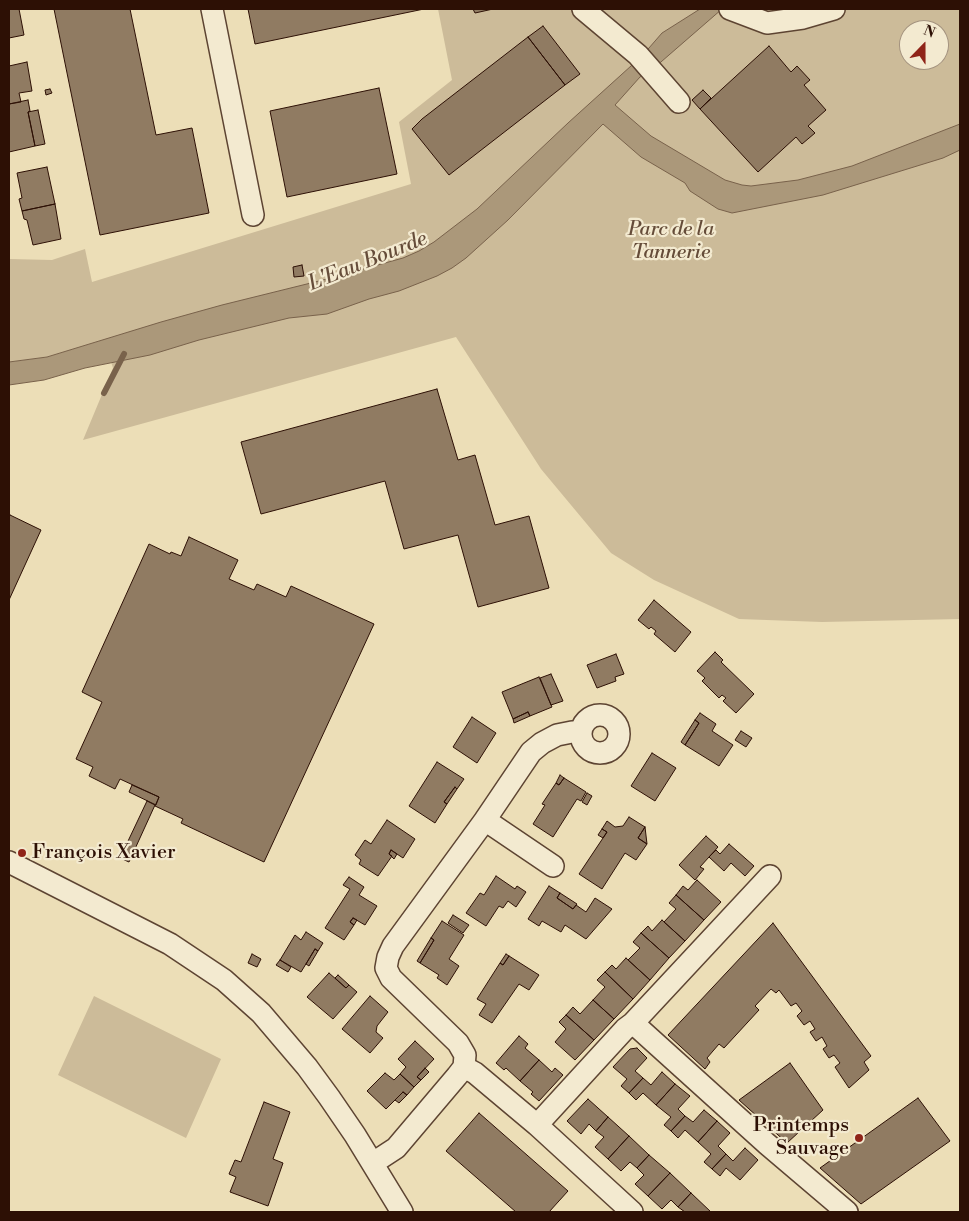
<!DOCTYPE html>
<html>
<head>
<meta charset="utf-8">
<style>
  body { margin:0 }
  #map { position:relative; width:969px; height:1221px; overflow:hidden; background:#ecdeb7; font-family:"Libre Bodoni",serif }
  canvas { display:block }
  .frame { position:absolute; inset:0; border:10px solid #2d1005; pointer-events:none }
  .north { position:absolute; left:899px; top:20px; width:50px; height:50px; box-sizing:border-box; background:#f3ead0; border:1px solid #a4937f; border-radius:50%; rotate:22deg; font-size:14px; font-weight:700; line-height:20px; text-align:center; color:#2d1005 }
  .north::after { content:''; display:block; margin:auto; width:18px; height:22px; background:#8f2418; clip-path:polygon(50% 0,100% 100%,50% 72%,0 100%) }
</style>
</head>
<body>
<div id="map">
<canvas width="969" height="1221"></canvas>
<div class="frame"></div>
<div class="north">N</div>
</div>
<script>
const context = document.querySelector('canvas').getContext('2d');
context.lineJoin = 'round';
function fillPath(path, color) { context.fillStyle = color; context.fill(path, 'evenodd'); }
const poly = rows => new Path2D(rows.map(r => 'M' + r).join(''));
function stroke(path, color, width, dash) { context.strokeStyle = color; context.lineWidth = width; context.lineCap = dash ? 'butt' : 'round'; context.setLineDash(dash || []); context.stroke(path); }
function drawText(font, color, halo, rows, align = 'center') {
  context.font = font + ' "Libre Bodoni",serif'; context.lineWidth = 4.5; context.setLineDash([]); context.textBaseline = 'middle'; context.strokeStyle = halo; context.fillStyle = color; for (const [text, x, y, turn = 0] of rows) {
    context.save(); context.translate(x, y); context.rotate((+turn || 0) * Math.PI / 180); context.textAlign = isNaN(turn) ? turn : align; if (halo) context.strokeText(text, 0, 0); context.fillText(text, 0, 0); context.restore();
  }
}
fillPath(poly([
  [438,9,960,9,960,619,822,622,739,619,654,580,611,553,541,469,456,337,83,440,113,368,104,340,47,357,9,362,9,259,52,260,85,249,92,282,411,184,399,122,452,80],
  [909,30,939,30,939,60,909,60],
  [94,996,221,1059,186,1138,58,1075]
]), '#cb9');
const water = poly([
  [700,9,722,9,654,68,640,77,615,105,651,136,725,180,742,185,751,186,798,180,852,166,960,124,960,150,943,158,823,195,732,213,718,209,690,191,685,183,641,157,603,124,508,220,466,258,452,268,437,276,399,291,369,299,327,314,289,318,199,340,150,355,85,368,44,380,9,385,9,362,47,357,161,322,222,305,327,279,403,258,419,251,434,242,477,209,568,123,642,56,662,33,700,9]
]);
fillPath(water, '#ab987a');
stroke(water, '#79624b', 1);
stroke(poly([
  [104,393,124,354]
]), '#79624b', 6);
const building = poly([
  [9,9,19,9,24,35,9,38,9,9],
  [54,9,130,9,156,135,192,128,209,213,100,235,54,9],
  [248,9,424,9,255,44,248,9],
  [473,9,493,9,475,13,473,9],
  [543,26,580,74,565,85,528,37,543,26],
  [528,37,565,85,449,175,412,129,422,119,528,37],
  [769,46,791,72,797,66,810,80,804,85,826,110,808,126,815,133,802,144,796,137,758,172,700,109,769,46],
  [27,62,32,91,19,93,21,102,9,104,9,66,27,62],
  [379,88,397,174,287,197,270,111,379,88],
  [50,89,52,93,46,95,45,90,50,89],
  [703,90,711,98,700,109,692,100,703,90],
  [28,100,30,111,28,112,35,146,9,152,9,104,28,100],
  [38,110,45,144,35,146,28,112,38,110],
  [47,167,55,204,22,211,19,199,22,198,17,173,47,167],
  [55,204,61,239,33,245,27,220,24,219,22,211,55,204],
  [302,265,304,276,294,277,293,267,302,265],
  [437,389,458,460,475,455,495,525,529,516,549,588,478,607,458,535,404,549,385,481,261,514,241,442,437,389],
  [10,515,41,530,9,600,9,518,10,515],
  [189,537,238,560,229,579,254,590,257,584,286,597,291,586,374,624,264,862,181,823,183,819,155,806,159,797,120,779,115,789,89,776,93,767,76,759,102,702,82,692,149,544,170,554,171,552,181,556,189,537],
  [654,600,691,632,675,652,654,634,656,631,651,627,649,629,638,620,654,600],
  [715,652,723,660,721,662,754,694,736,713,723,701,726,698,722,695,719,698,702,681,705,678,697,671,715,652],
  [616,654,624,674,615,677,616,681,597,688,587,665,616,654],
  [551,674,563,701,551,705,540,678,551,674],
  [539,677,552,707,530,716,528,712,513,719,502,692,539,677],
  [528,712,530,716,514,723,513,719,528,712],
  [700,713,716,724,712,731,733,745,719,766,685,745,699,723,695,720,700,713],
  [472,717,496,733,477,763,453,747,472,717],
  [695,720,699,723,685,745,681,742,695,720],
  [741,731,752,738,746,747,735,740,741,731],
  [652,753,676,768,655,801,631,786,652,753],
  [437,762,464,779,457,789,455,787,444,802,447,804,435,823,409,806,437,762],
  [560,775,564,778,559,785,556,783,560,775],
  [564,778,586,792,581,801,577,799,553,837,533,824,545,805,542,804,556,783,559,785,564,778],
  [132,785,159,797,156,805,129,792,132,785],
  [455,787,457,789,447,804,444,802,455,787],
  [587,793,592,796,587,805,582,802,587,793],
  [147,801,155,805,129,862,120,858,147,801],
  [629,817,645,827,638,838,647,844,636,860,625,853,602,889,579,874,607,832,602,829,607,821,615,827,623,826,629,817],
  [387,820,415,839,403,858,391,850,389,854,392,856,378,876,359,864,361,860,355,855,365,840,371,844,387,820],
  [645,827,647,844,638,838,645,827],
  [602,829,607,832,603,838,598,835,602,829],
  [706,836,718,847,700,867,704,869,695,880,679,865,706,836],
  [729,844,754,866,745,876,731,863,724,871,709,857,716,850,720,854,729,844],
  [391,850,397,854,394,859,389,854,391,850],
  [496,876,515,889,517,886,526,892,516,907,508,901,503,908,499,906,486,926,466,913,480,893,484,895,496,876],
  [349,877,364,887,359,895,377,906,365,925,353,918,350,922,354,925,344,940,325,928,350,889,343,885,349,877],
  [697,880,721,902,704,920,676,895,683,886,688,890,697,880],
  [549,886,560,893,557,898,573,909,576,905,586,912,595,898,612,909,586,939,565,925,561,932,542,921,539,926,528,919,549,886],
  [560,893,577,904,573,909,557,898,560,893],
  [676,895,704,920,685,941,664,922,676,909,669,903,676,895],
  [453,915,469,925,463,933,448,923,453,915],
  [353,918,357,920,354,925,350,922,353,918],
  [662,920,685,941,669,958,641,933,648,926,652,931,662,920],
  [442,921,464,935,449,959,459,966,447,985,437,978,439,975,420,963,434,940,431,938,442,921],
  [773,923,871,1056,864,1062,869,1070,849,1088,835,1067,840,1063,834,1055,829,1058,823,1049,827,1046,822,1037,816,1041,810,1032,815,1029,810,1021,804,1025,797,1016,802,1011,796,1003,791,1006,779,990,776,993,771,989,755,1006,759,1010,724,1048,719,1044,707,1058,710,1062,705,1069,668,1035,773,923],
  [306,932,323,943,318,951,315,949,301,972,280,960,295,935,301,940,306,932],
  [641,933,669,958,650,980,628,960,640,948,633,942,641,933],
  [431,938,434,940,420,963,417,961,431,938],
  [315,949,318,951,309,966,306,964,315,949],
  [252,954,261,959,257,967,248,963,252,954],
  [506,954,509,956,503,965,500,963,506,954],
  [509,956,539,975,529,990,519,984,492,1023,479,1015,486,1004,477,999,500,963,503,965,509,956],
  [626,958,650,980,633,999,605,972,612,965,616,969,626,958],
  [280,960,291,967,288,972,276,965,280,960],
  [605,972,633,999,614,1019,593,1000,605,987,597,980,605,972],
  [329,973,346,988,349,985,357,992,333,1019,307,997,329,973],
  [338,975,349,985,346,988,335,978,338,975],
  [370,996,388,1012,377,1026,376,1032,383,1038,370,1053,342,1029,370,996],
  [593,1000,614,1019,594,1040,566,1015,573,1007,580,1014,593,1000],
  [566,1015,594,1040,575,1060,555,1042,566,1029,559,1022,566,1015],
  [519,1036,528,1044,525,1048,539,1060,520,1081,506,1068,504,1070,496,1063,519,1036],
  [415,1041,434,1059,417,1077,421,1080,414,1087,400,1074,406,1067,398,1059,415,1041],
  [637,1048,647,1058,635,1071,643,1078,629,1093,621,1086,627,1079,613,1067,630,1049,637,1048],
  [539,1060,552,1072,555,1068,563,1075,539,1101,531,1094,533,1092,520,1081,539,1060],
  [790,1063,823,1110,787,1143,739,1100,790,1063],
  [425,1068,429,1072,421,1080,417,1077,425,1068],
  [662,1072,675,1084,656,1105,643,1093,636,1100,629,1093,643,1078,651,1085,662,1072],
  [385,1073,394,1080,400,1074,414,1087,407,1095,403,1092,386,1109,367,1091,385,1073],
  [675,1084,690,1096,678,1109,685,1116,671,1131,664,1125,671,1117,656,1105,675,1084],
  [403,1092,407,1095,399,1103,395,1100,403,1092],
  [918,1098,950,1141,861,1204,820,1168,918,1098],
  [588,1099,608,1117,596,1131,589,1124,581,1134,567,1121,588,1099],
  [264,1102,290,1112,273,1159,283,1163,268,1206,230,1192,236,1177,229,1174,235,1160,241,1162,264,1102],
  [704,1110,717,1121,698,1142,685,1130,678,1138,671,1131,685,1116,693,1122,704,1110],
  [479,1113,568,1191,549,1212,516,1212,446,1151,479,1113],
  [608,1117,629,1136,608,1159,595,1147,604,1137,596,1131,608,1117],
  [717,1121,730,1133,718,1146,726,1154,712,1169,704,1162,711,1154,698,1142,717,1121],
  [629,1136,649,1155,637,1168,630,1162,621,1171,608,1159,629,1136],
  [745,1148,758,1160,740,1180,726,1168,720,1176,712,1169,726,1154,733,1161,745,1148],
  [649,1155,670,1173,648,1196,635,1184,644,1175,637,1168,649,1155],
  [670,1173,691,1193,678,1207,671,1200,662,1209,648,1196,670,1173],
  [691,1193,711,1212,685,1212,678,1207,691,1193]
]);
fillPath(building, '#907b62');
stroke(building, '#2d1005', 1);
const minor = poly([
  [212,9,253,215],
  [583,9,638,55,679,102],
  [730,9,767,23,803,18,834,9],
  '581 734a19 19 0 1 1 38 0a19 19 0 1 1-38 0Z',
  [485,820,553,866],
  [9,862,170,944,224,980,261,1013,307,1067,329,1097,355,1135,402,1212],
  [633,1023,770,876],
  [464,1067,475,1073,537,1125,632,1212],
  [537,1125,625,1029,633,1023,767,1144,847,1212],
  [373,1163,396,1148,457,1076,464,1067,465,1055,458,1043,391,978,386,968,388,957,393,946,485,820,531,752,542,743,557,735,572,732,581,732]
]);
stroke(minor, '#5d4432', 24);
stroke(minor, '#f3ead0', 21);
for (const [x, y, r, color] of [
  [22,853,5,"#8f2418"],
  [859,1138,5,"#8f2418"]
]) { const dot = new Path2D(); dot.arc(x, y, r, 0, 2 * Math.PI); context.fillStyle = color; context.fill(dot); stroke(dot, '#f3ead0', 2); }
drawText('italic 20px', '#654c39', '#f3ead0', [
  ["Parc de la",671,230],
  ["Tannerie",671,253]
]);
drawText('20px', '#2d1005', '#f3ead0', [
  ["François Xavier",32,853],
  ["Printemps",849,1126,"right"],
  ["Sauvage",849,1149,"right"]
], 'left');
drawText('italic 21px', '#664d3a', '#f3ead0', [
  ["L'Eau Bourde",368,262,-22]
]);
</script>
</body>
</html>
